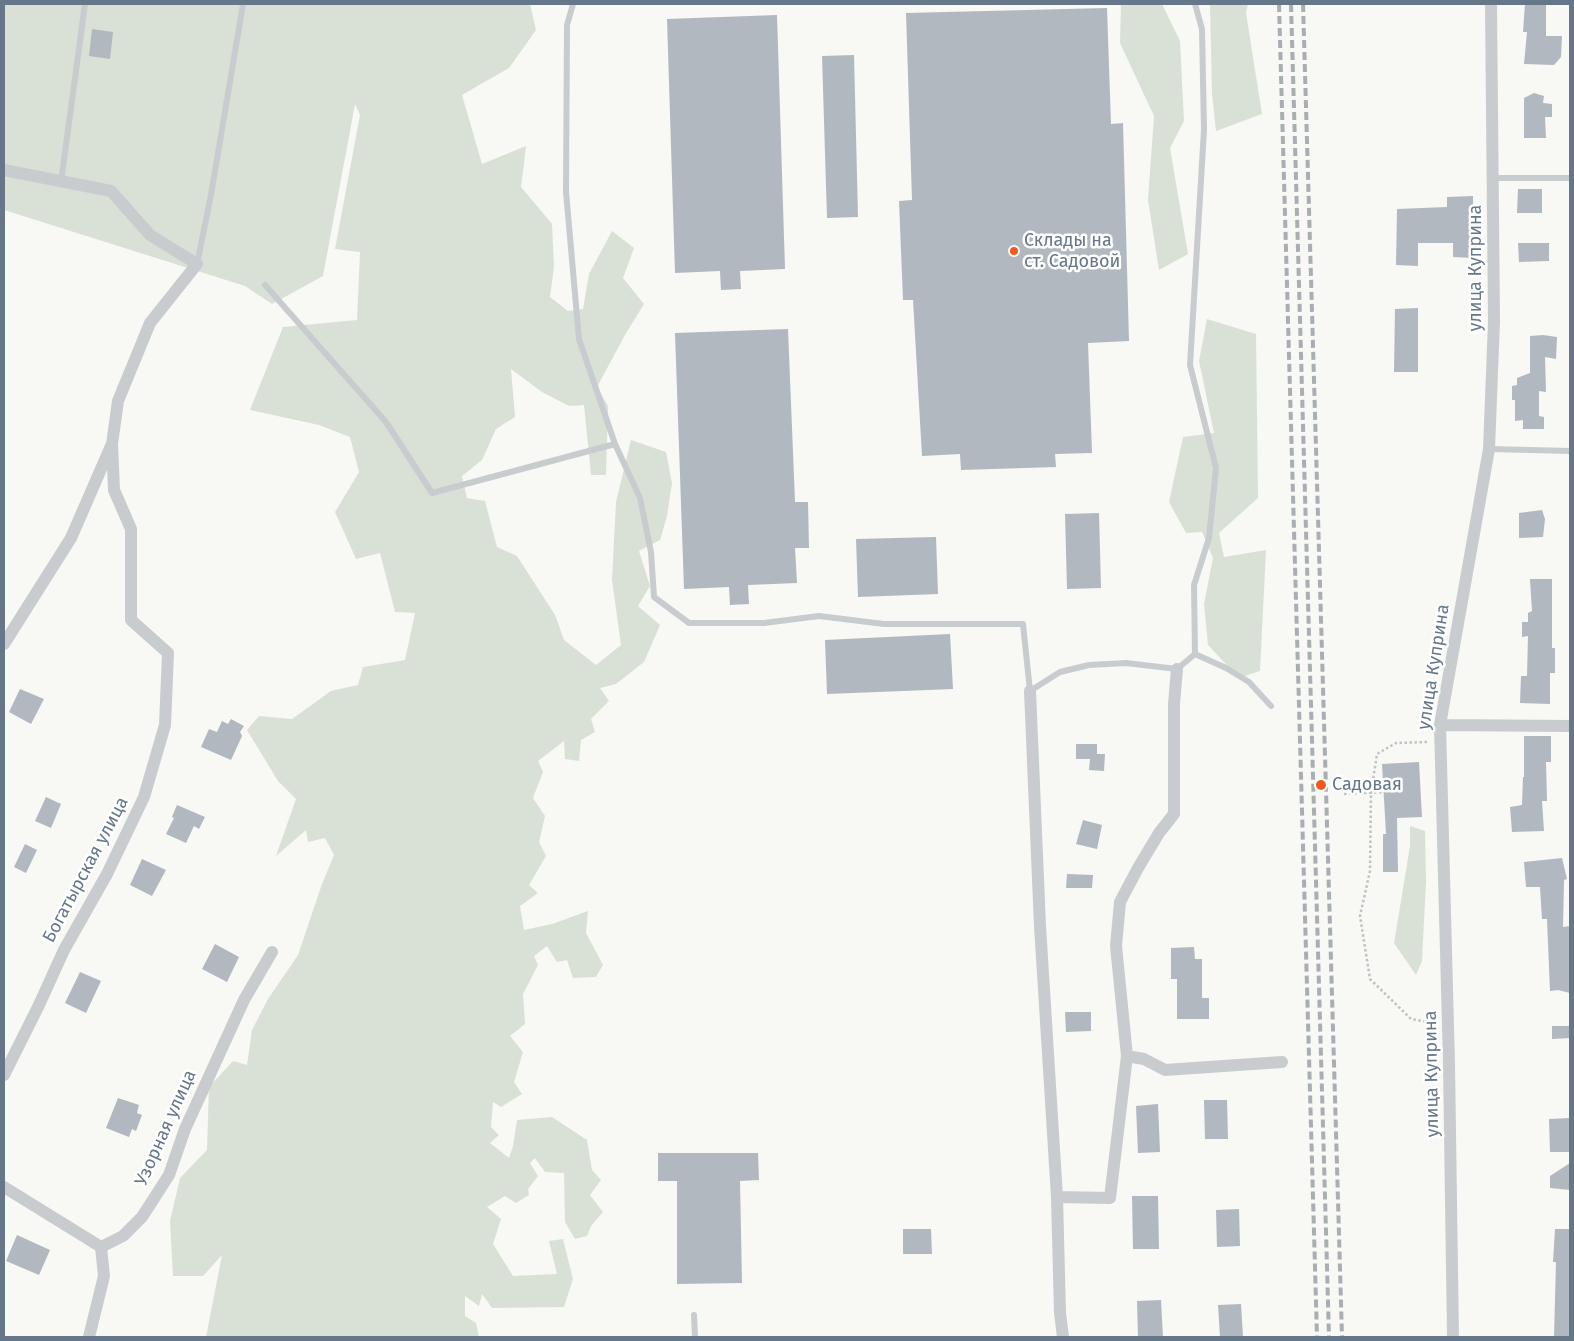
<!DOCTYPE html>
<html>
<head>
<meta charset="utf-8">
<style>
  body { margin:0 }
  #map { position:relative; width:1574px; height:1341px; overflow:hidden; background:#f8f8f5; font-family:"Fira Sans",sans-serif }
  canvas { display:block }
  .frame { position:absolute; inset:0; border:5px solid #657789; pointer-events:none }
</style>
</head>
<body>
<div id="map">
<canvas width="1574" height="1341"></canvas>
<div class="frame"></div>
</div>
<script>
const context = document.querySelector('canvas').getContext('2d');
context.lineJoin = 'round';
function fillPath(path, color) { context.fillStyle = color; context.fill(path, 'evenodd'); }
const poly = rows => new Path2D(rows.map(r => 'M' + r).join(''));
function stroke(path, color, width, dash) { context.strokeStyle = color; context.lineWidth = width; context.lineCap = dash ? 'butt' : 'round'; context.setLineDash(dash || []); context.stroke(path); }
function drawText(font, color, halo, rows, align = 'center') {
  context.font = font + ' "Fira Sans",sans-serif'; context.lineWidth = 5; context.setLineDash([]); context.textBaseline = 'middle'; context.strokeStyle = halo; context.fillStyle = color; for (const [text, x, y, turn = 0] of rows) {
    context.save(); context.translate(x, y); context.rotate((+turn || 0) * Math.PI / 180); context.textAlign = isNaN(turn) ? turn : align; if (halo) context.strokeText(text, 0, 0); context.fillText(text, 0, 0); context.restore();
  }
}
fillPath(poly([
  [4,4,530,4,536,30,509,68,462,95,482,164,526,146,521,187,552,224,554,267,550,297,568,311,583,309,589,274,612,231,634,248,623,278,644,304,625,335,597,387,608,406,606,475,591,475,584,405,569,406,542,392,511,369,515,417,496,429,482,460,462,476,467,498,485,501,497,547,517,556,555,615,564,640,596,665,621,645,612,580,616,502,631,440,666,452,672,483,667,516,660,540,639,551,650,586,638,606,660,625,644,662,616,684,600,688,609,701,591,719,595,732,581,740,579,761,565,759,564,741,538,761,543,772,533,798,545,816,539,842,546,856,529,885,538,893,520,906,524,930,552,924,588,911,586,933,603,965,596,977,573,978,567,960,557,962,547,946,534,956,538,965,523,994,525,1024,510,1036,523,1052,514,1082,522,1094,501,1107,493,1102,491,1127,499,1135,490,1143,509,1158,513,1146,517,1120,552,1117,587,1140,592,1170,601,1180,590,1195,603,1212,591,1226,587,1236,575,1239,565,1222,564,1173,545,1172,535,1158,530,1163,538,1176,528,1189,529,1195,516,1203,505,1196,487,1207,501,1219,493,1244,513,1276,557,1274,549,1241,563,1239,573,1279,564,1307,492,1308,482,1294,479,1306,465,1296,465,1316,476,1323,479,1337,206,1337,222,1255,203,1276,173,1276,170,1221,180,1178,207,1150,209,1087,233,1061,247,1065,252,1030,268,999,298,955,322,884,334,855,325,838,308,842,306,830,276,856,296,799,278,781,247,730,259,716,292,719,331,691,358,685,363,667,405,660,415,613,395,612,380,553,356,559,335,512,359,472,350,437,319,425,250,410,283,327,357,320,360,252,335,249,360,115,355,104,323,276,272,304,245,286,4,210],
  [1121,4,1162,4,1180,41,1184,121,1170,148,1188,254,1159,270,1148,200,1154,116,1120,43],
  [1210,4,1248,4,1246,13,1262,114,1216,131,1212,94],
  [1207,319,1256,334,1258,498,1219,533,1224,557,1266,550,1260,671,1239,678,1208,645,1204,604,1213,558,1202,532,1186,533,1169,502,1183,437,1214,433,1199,361],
  [1410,826,1425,831,1426,881,1422,961,1416,975,1394,943,1410,846]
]), '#d9e1d6');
fillPath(poly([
  [1525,4,1546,4,1546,36,1562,36,1561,57,1554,65,1524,64,1527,32,1523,32],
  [1107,8,1111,124,1123,123,1129,341,1088,343,1092,453,1055,454,1056,467,961,470,960,454,922,456,913,300,903,300,899,201,912,200,906,13],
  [777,15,785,269,740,271,741,289,721,290,720,271,675,273,667,19],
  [92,29,113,32,110,59,89,56],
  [854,55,858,217,827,218,822,56],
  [1534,93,1544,96,1543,103,1552,104,1552,117,1545,117,1546,138,1524,138,1524,98],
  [1518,189,1542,189,1542,213,1517,213],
  [1473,196,1473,258,1453,257,1453,243,1418,243,1418,266,1396,265,1397,209,1447,207,1447,197],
  [1518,243,1549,243,1549,261,1519,262],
  [1418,308,1418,372,1394,372,1395,309],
  [788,329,795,502,808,502,809,548,795,548,797,583,748,585,749,604,730,605,729,587,684,589,675,333],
  [1543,335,1557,337,1556,359,1545,357,1546,392,1539,391,1539,416,1544,417,1544,429,1523,429,1523,420,1515,421,1515,400,1512,400,1512,386,1517,385,1517,378,1530,373,1530,336],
  [1542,510,1545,519,1543,537,1519,538,1519,513],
  [1099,513,1101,588,1067,589,1065,514],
  [936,537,938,594,858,597,856,539],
  [1530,579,1552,579,1552,648,1555,648,1555,673,1550,673,1550,704,1520,703,1521,676,1527,676,1528,636,1522,637,1522,622,1528,622,1528,613,1532,611],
  [950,634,953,689,827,694,825,640],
  [20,689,44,699,31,724,9,712],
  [231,719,244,726,240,732,242,736,231,760,201,747,209,729,217,732,222,721,228,724],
  [1524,736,1551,736,1551,762,1546,762,1547,801,1542,801,1544,831,1512,832,1510,807,1522,805,1523,777,1524,777],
  [1076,744,1097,744,1097,754,1105,754,1104,771,1089,770,1090,759,1076,759],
  [1419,762,1422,817,1397,818,1398,872,1383,872,1383,834,1386,834,1382,764],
  [46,797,61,804,51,828,35,821],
  [177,805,205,817,199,829,194,826,186,843,166,834,174,818,172,817],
  [1083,820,1102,825,1097,849,1076,844],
  [25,844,37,850,26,873,14,867],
  [1562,858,1567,879,1564,880,1563,927,1570,926,1570,993,1558,990,1550,991,1547,919,1542,919,1540,887,1526,887,1524,862],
  [142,859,166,870,152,896,130,885],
  [1067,874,1093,875,1092,888,1066,888],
  [215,944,239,957,227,982,202,969],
  [1194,947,1195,959,1202,959,1202,998,1209,998,1209,1019,1177,1019,1177,979,1171,979,1171,948],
  [80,972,101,981,86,1013,65,1003],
  [1065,1012,1091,1012,1091,1031,1066,1032],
  [1552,1026,1570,1026,1570,1038,1552,1039],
  [118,1098,139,1105,137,1113,142,1115,136,1131,132,1129,129,1137,106,1128],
  [1204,1100,1227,1100,1228,1139,1205,1139],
  [1158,1104,1160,1152,1138,1153,1136,1106],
  [1570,1118,1570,1152,1550,1152,1549,1119],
  [658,1153,758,1153,759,1180,740,1181,742,1283,677,1284,677,1181,658,1181],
  [1570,1163,1570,1190,1550,1188,1550,1176],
  [1132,1196,1158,1196,1159,1249,1133,1249],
  [1239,1209,1240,1246,1217,1247,1216,1210],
  [903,1229,931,1229,932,1254,903,1254],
  [1555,1229,1570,1229,1570,1337,1554,1337,1556,1262,1553,1262],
  [17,1235,50,1250,39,1275,6,1261],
  [1161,1300,1163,1337,1138,1337,1137,1301],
  [1241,1304,1243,1337,1220,1337,1218,1305]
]), '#b1b8bf');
stroke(poly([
  [1427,742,1396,743,1377,754,1371,793,1370,871,1360,916,1370,979,1411,1019,1434,1023],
  [1344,794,1384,792]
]), '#bfc2c4', 2.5, [2.5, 2.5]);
stroke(poly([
  [573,4,567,25,566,192,579,339,615,444,640,498,651,552,654,597,689,623,764,623,819,616,884,624,1023,624,1030,691,1060,672,1089,665,1126,663,1177,669,1195,654,1194,585,1209,538,1216,468,1190,365,1204,130,1202,29,1195,4],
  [1493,178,1570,178],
  [61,182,85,4],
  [197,264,211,195,243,4],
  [265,285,386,422,432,493,615,444],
  [1489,449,1570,451],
  [1195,654,1226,668,1249,682,1271,706],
  [694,1315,695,1337]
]), '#c8cccf', 6);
stroke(poly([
  [4,170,111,191,150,235,197,264,150,323,118,401,112,444,114,490,131,529,131,620,168,653,165,725,144,797,107,874,64,950,39,1005,4,1075],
  [4,644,71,538,111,446],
  [1030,691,1040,926,1057,1197,1060,1313,1063,1337],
  [1440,725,1570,726],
  [1127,1056,1144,1059,1165,1070,1282,1062],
  [4,1187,101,1247],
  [1057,1197,1110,1198,1127,1056,1116,946,1120,902,1138,868,1159,833,1174,814,1174,704,1177,669],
  [89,1337,104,1276,101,1247,123,1236,142,1217,169,1175,185,1129,244,1000,272,952],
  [1453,1337,1449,1064,1440,725,1489,449,1494,322,1491,4]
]), '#c8cccf', 12);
stroke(poly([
  [1279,4,1317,1337],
  [1291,4,1329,1337],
  [1303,4,1342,1337]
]), '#a8aeb4', 4, [8, 4]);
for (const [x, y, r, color] of [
  [1014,251,5,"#f15a1c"],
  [1321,785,6,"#f15a1c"]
]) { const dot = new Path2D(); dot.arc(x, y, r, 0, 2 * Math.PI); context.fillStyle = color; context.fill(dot); stroke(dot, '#fff', 2); }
drawText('18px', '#657789', '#fff', [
  ["Склады на",1024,241],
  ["ст. Садовой",1024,262],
  ["Садовая",1332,785]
], 'left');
drawText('18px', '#657789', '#fff', [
  ["улица Куприна",1476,268,-90],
  ["улица Куприна",1434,667,-81],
  ["Богатырская улица",86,870,-62],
  ["улица Куприна",1432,1074,-91],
  ["Узорная улица",166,1128,-66]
]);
</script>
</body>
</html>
